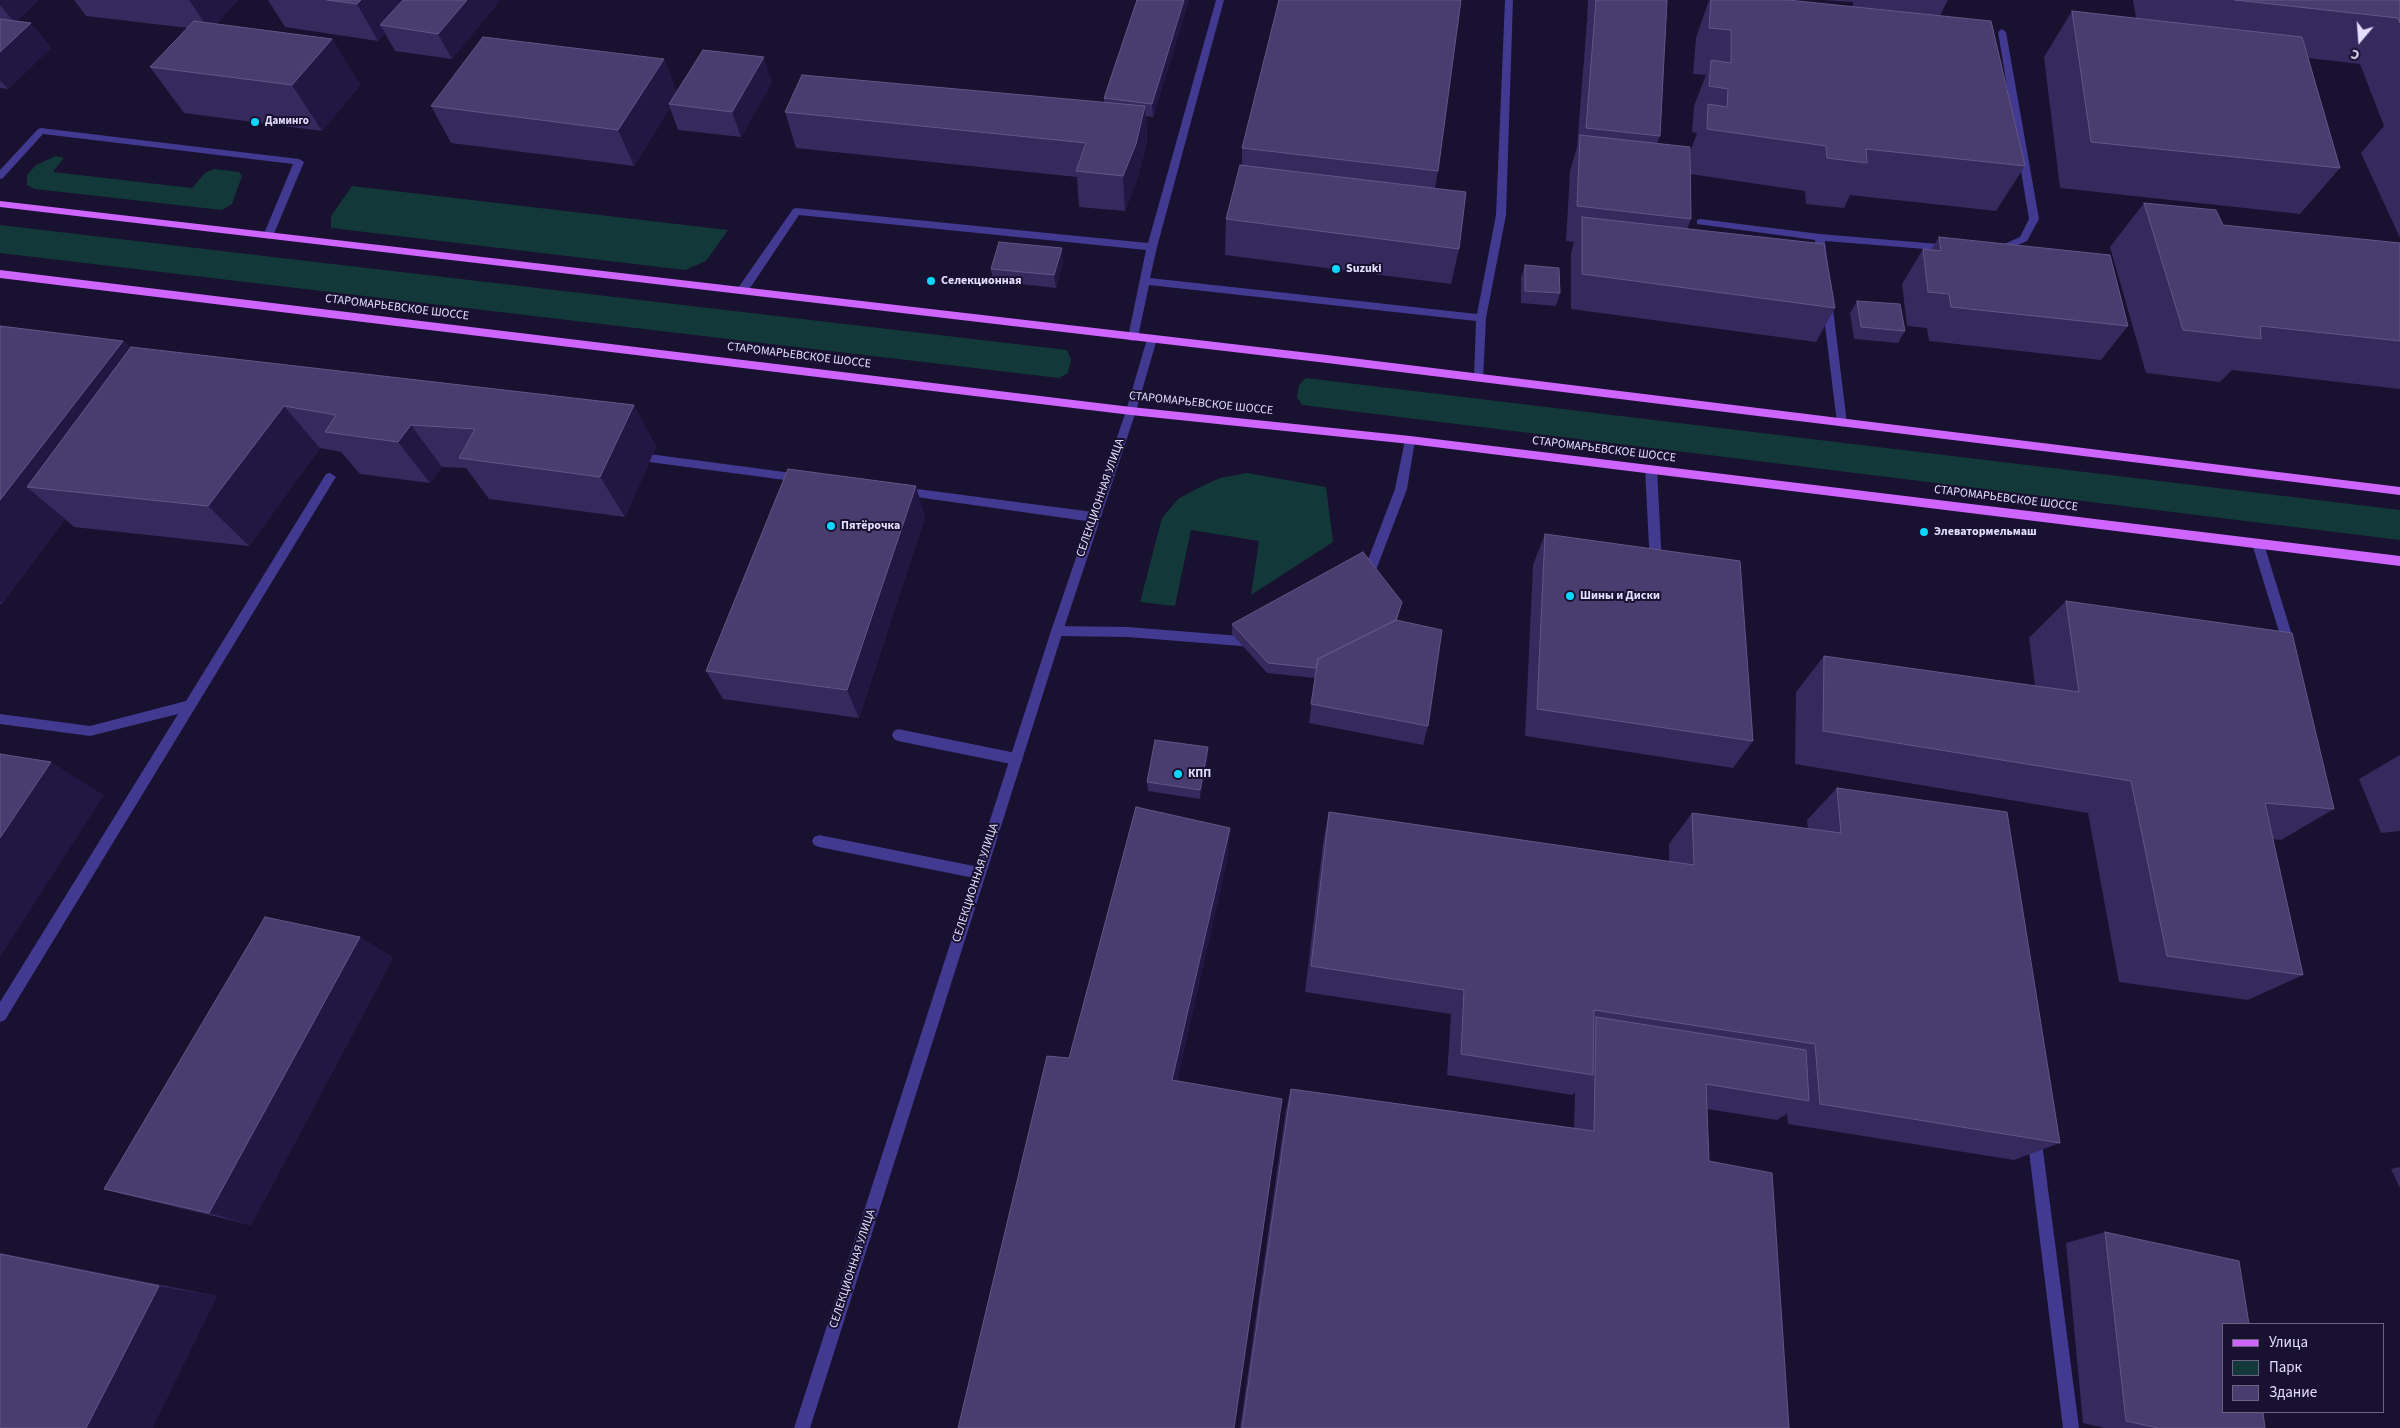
<!DOCTYPE html>
<html>
<head>
<meta charset="utf-8">
<style>
  body { margin:0 }
  #map { position:relative; width:2400px; height:1428px; overflow:hidden; background:#18112f; font-family:"Source Sans 3",sans-serif }
  canvas { display:block }
  .legend { position:absolute; left:2222px; top:1323px; width:162px; height:90px; box-sizing:border-box; background:#18112f; border:1px solid #6a6382; margin:0; padding:6px 9px; list-style:none; font-size:15px; color:#e4deff }
  .legend li { display:flex; align-items:center; gap:10px; height:25px }
  .legend b { width:25px; border:1px solid #6a6382 }
  .north { position:absolute; left:2335px; top:15px; width:50px; height:50px; -webkit-text-stroke:4px #18112f; paint-order:stroke; rotate:198deg; font-size:14px; font-weight:700; line-height:20px; text-align:center; color:#e4deff }
  .north::after { content:''; display:block; margin:auto; width:18px; height:22px; background:#e4deff; clip-path:polygon(50% 0,100% 100%,50% 72%,0 100%) }
</style>
</head>
<body>
<div id="map">
<canvas width="2400" height="1428"></canvas>
<ul class="legend">
<li><b style="height:6px;background:#cf65ff"></b>Улица</li>
<li><b style="height:14px;background:#133839"></b>Парк</li>
<li><b style="height:14px;background:#493c6f"></b>Здание</li>
</ul>
<div class="north">С</div>
</div>
<script>
const context = document.querySelector('canvas').getContext('2d');
context.lineJoin = 'round';
function fillPath(path, color) { context.fillStyle = color; context.fill(path, 'evenodd'); }
const poly = rows => new Path2D(rows.map(r => 'M' + r).join(''));
function stroke(path, color, width, dash) { context.strokeStyle = color; context.lineWidth = width; context.lineCap = dash ? 'butt' : 'round'; context.setLineDash(dash || []); context.stroke(path); }
function drawText(font, color, halo, rows, align = 'center') {
  context.font = font + ' "Source Sans 3",sans-serif'; context.lineWidth = 4; context.setLineDash([]); context.textBaseline = 'middle'; context.strokeStyle = halo; context.fillStyle = color; for (const [text, x, y, turn = 0] of rows) {
    context.save(); context.translate(x, y); context.rotate((+turn || 0) * Math.PI / 180); context.textAlign = isNaN(turn) ? turn : align; if (halo) context.strokeText(text, 0, 0); context.fillText(text, 0, 0); context.restore();
  }
}
fillPath(poly([
  [56,156,64,158,53,172,192,188,205,173,214,169,239,172,242,176,232,204,222,210,35,189,27,185,27,175,36,165],
  [352,186,728,230,706,261,685,270,331,228,331,216],
  [0,225,1067,350,1071,359,1068,373,1059,378,0,253],
  [1306,378,2400,510,2400,540,1302,405,1297,397,1299,385],
  [1247,473,1326,487,1333,542,1251,595,1259,541,1191,530,1175,606,1140,602,1162,518,1178,499,1200,487,1220,478]
]), '#133839');
fillPath(poly([
  [1216,0,1224,0,1157,247,1150,278,1477,314,1496,215,1505,0,1513,0,1506,215,1486,318,1483,381,1479,382,1474,378,1476,321,1149,285,1138,337,1133,341,1129,340,1128,337,1146,250,799,215,746,294,738,294,738,288,793,209,796,208,1148,243,1216,0],
  [2002,29,2006,32,2039,219,2027,241,1997,254,1993,253,1993,249,2020,237,2029,219,1998,32,2002,29],
  [41,128,299,159,304,162,273,236,268,239,263,236,293,164,43,134,3,178,0,179,0,170,38,129,41,128],
  [1700,219,1820,234,1950,245,1955,248,1950,251,1825,241,1827,259,1822,262,1817,259,1815,240,1697,224,1697,220,1700,219],
  [1827,297,1832,301,1847,423,1842,427,1837,423,1822,301,1827,297],
  [1410,436,1415,440,1407,489,1373,578,1367,583,1361,578,1395,489,1405,440,1410,436],
  [634,452,800,474,806,478,800,482,634,460,628,456,634,452],
  [1651,465,1657,469,1662,565,1656,570,1650,565,1645,469,1651,465],
  [330,473,336,477,334,480,5,1020,0,1022,0,1002,178,714,90,736,0,724,0,714,90,726,186,701,326,474,330,473],
  [902,487,1093,512,1099,517,1093,522,902,495,896,491,902,487],
  [2258,539,2264,544,2296,648,2294,652,2290,653,2286,652,2284,648,2252,544,2258,539],
  [1057,626,1128,627,1253,637,1257,638,1259,642,1257,646,1253,647,1128,637,1057,636,1053,635,1051,631,1053,627,1057,626],
  [898,729,1016,753,1021,755,1022,759,1021,763,1016,765,898,741,894,739,892,735,894,731,898,729],
  [819,835,979,867,984,869,986,873,984,877,979,879,819,847,814,845,812,841,814,837,819,835],
  [2034,1128,2039,1130,2041,1135,2079,1428,2063,1428,2027,1135,2029,1130,2034,1128]
]), '#423990');
fillPath(poly([
  [1152,335,1157,339,1136,411,1063,631,810,1428,794,1428,1051,631,1126,411,1147,339,1152,335]
]), '#423990');
fillPath(poly([
  [0,201,1327,355,2400,487,2400,495,1327,363,0,207,0,201],
  [0,270,1131,407,1410,436,2400,556,2400,566,1410,444,1131,415,0,278,0,270]
]), '#cf65ff');
fillPath(poly([
  [0,0,38,0,17,21,31,23,51,48,8,89,0,88],
  [74,0,238,0,216,24,332,39,360,85,322,131,184,113,150,67,188,28,86,16],
  [268,0,500,0,452,59,395,51,385,33,378,41,285,27],
  [1137,0,1189,0,1153,117,1146,116,1147,142,1137,180,1125,211,1079,207,1077,177,796,148,785,112,1104,102,1104,98],
  [1588,0,1667,0,1660,136,1657,144,1691,219,1687,229,1835,308,1816,342,1571,309,1571,253,1574,242,1566,241,1570,171,1577,147,1587,21,1588,18,1587,18],
  [1709,0,1788,0,1853,7,1853,2,1822,0,1948,0,1940,15,2025,166,1996,211,1850,195,1844,208,1806,204,1805,191,1690,174,1691,150,1697,133,1692,132,1694,106,1706,75,1693,74,1696,38],
  [2133,0,2400,0,2400,238,2361,153,2384,126,2360,64,2308,58,2340,168,2300,214,2060,188,2044,57,2072,11,2136,18,2133,1],
  [664,59,676,92,772,82,741,137,678,130,670,108,634,166,451,143,431,106],
  [1242,148,1438,171,1435,188,1459,249,1451,284,1225,255,1226,219,1242,165],
  [2144,203,2223,225,2400,243,2400,389,2232,370,2220,382,2146,373,2110,247],
  [1939,237,2128,326,2101,360,1929,341,1927,328,1907,326,1902,284,1923,249,1931,250],
  [1063,261,1056,288,993,281,991,269],
  [1525,265,1560,293,1556,306,1521,303,1521,277],
  [1857,301,1905,331,1898,343,1854,339,1850,313],
  [0,326,123,341,130,348,634,405,656,447,625,517,489,499,466,468,442,467,430,483,360,474,341,452,320,448,249,546,74,527,65,519,2,604,0,604],
  [925,517,859,718,723,699,706,671],
  [1545,534,1753,741,1733,768,1525,736,1533,565],
  [2066,601,2334,809,2281,840,2273,839,2303,975,2248,1000,2119,982,2088,813,1795,764,1796,692,1824,656,2035,686,2029,638],
  [1402,602,1397,621,1428,726,1423,745,1309,723,1315,678,1267,673,1232,634,1232,624],
  [2400,755,2400,831,2381,833,2359,779],
  [1208,757,1200,799,1148,791,1147,782],
  [1837,788,2060,1143,2014,1160,1788,1124,1787,1114,1777,1120,1707,1109,1709,1161,1789,1428,1240,1428,1286,1109,1291,1089,1574,1128,1575,1093,1572,1095,1447,1075,1451,1014,1305,992,1323,843,1329,812,1669,862,1669,844,1692,813,1808,829,1807,820],
  [360,937,393,958,251,1225,151,1201,104,1189],
  [2400,1167,2400,1188,2391,1169],
  [2105,1232,2265,1428,2104,1428,2083,1423,2066,1243],
  [0,1253,217,1296,152,1428,0,1428]
]), '#36295d');
fillPath(poly([
  [0,0,38,0,15,23,0,5],
  [189,0,238,0,210,31],
  [361,0,414,0,380,25,385,33,378,41,357,4],
  [467,0,500,0,452,59,438,34],
  [1184,0,1189,0,1153,117,1152,104],
  [31,23,51,48,8,89,0,80,0,52],
  [332,39,360,85,322,131,292,85],
  [764,57,772,82,741,137,732,112],
  [664,59,677,96,669,104,670,108,634,166,618,130],
  [1145,106,1147,142,1137,180,1125,211,1123,176],
  [1062,248,1063,261,1056,288,1054,275],
  [123,341,164,384,27,487,65,519,2,604,0,602,0,500],
  [634,405,656,447,625,517,600,477],
  [284,406,320,448,249,546,208,506],
  [411,425,442,467,430,483,398,442],
  [916,486,925,517,859,718,847,690],
  [1208,747,1208,757,1200,799,1200,790],
  [51,762,104,795,0,957,0,838],
  [1230,828,1228,858,1173,1101,1172,1080],
  [360,937,393,958,251,1225,209,1213],
  [159,1286,217,1296,152,1428,86,1428]
]), '#221743');
const building = poly([
  [327,0,361,0,357,4,327,0],
  [403,0,467,0,438,34,380,25,403,0],
  [1137,0,1184,0,1152,104,1104,98,1137,0],
  [1279,0,1461,0,1438,171,1242,148,1279,0],
  [1596,0,1667,0,1660,136,1586,128,1596,0],
  [1711,0,1788,0,1991,21,2025,166,1866,149,1867,163,1827,158,1826,146,1707,129,1708,104,1727,107,1728,89,1709,86,1711,60,1731,63,1731,30,1709,28,1711,0],
  [2235,0,2400,0,2400,23,2398,18,2235,0],
  [2072,11,2302,37,2340,168,2091,142,2072,11],
  [0,19,31,23,0,52,0,19],
  [194,21,332,39,292,85,150,67,194,21],
  [483,37,664,59,618,130,431,106,483,37],
  [703,50,764,57,732,112,669,104,703,50],
  [802,75,1145,106,1136,144,1123,176,1076,171,1086,143,785,112,802,75],
  [1580,135,1690,147,1691,219,1577,206,1580,135],
  [1240,165,1466,192,1459,249,1226,219,1240,165],
  [2144,203,2216,210,2223,225,2400,243,2400,341,2260,326,2261,339,2183,330,2144,203],
  [1582,217,1824,244,1835,308,1582,274,1582,217],
  [1939,237,2110,255,2128,326,1951,307,1949,294,1928,292,1923,249,1941,251,1939,237],
  [999,242,1062,248,1054,275,991,269,999,242],
  [1525,265,1559,268,1560,293,1525,291,1525,265],
  [1857,301,1900,304,1905,331,1861,327,1857,301],
  [0,326,123,341,0,500,0,326],
  [131,347,634,405,600,477,459,458,475,429,411,425,398,442,325,432,336,415,284,406,208,506,27,487,131,347],
  [788,469,916,486,847,690,706,671,788,469],
  [1545,534,1740,561,1753,741,1537,709,1545,534],
  [1363,552,1402,602,1396,620,1318,659,1316,668,1268,663,1232,624,1363,552],
  [2066,601,2292,633,2334,809,2265,803,2303,975,2167,956,2131,781,1823,731,1824,656,2079,692,2066,601],
  [1396,620,1442,630,1428,726,1311,704,1318,659,1396,620],
  [1155,740,1208,747,1200,790,1147,782,1155,740],
  [0,754,51,762,0,838,0,754],
  [1837,788,2007,812,2060,1143,1820,1104,1815,1044,1594,1010,1593,1075,1461,1054,1464,990,1311,966,1329,812,1694,865,1692,813,1841,833,1837,788],
  [1136,807,1230,828,1172,1080,1282,1099,1234,1428,958,1428,1047,1056,1069,1058,1136,807],
  [265,917,360,937,209,1213,104,1189,265,917],
  [1596,1017,1806,1050,1809,1101,1706,1084,1709,1161,1772,1173,1789,1428,1242,1428,1291,1089,1594,1131,1596,1017],
  [2105,1232,2239,1261,2249,1324,2224,1324,2224,1412,2263,1412,2265,1428,2158,1428,2126,1421,2105,1232],
  [0,1254,159,1286,86,1428,0,1428,0,1254]
]);
fillPath(building, '#493c6f');
stroke(building, '#615685', 1);
for (const [x, y, r, color] of [
  [255,122,5,"#0ad8ff"],
  [1336,269,5,"#0ad8ff"],
  [931,281,5,"#0ad8ff"],
  [831,526,5,"#0ad8ff"],
  [1924,532,5,"#0ad8ff"],
  [1570,596,5,"#0ad8ff"],
  [1178,774,5,"#0ad8ff"]
]) { const dot = new Path2D(); dot.arc(x, y, r, 0, 2 * Math.PI); context.fillStyle = color; context.fill(dot); stroke(dot, '#18112f', 2); }
drawText('bold 11px', '#e4deff', '#18112f', [
  ["Даминго",265,122]
], 'left');
drawText('bold 12px', '#e4deff', '#18112f', [
  ["Suzuki",1346,269],
  ["Селекционная",941,281],
  ["Пятёрочка",841,526],
  ["Элеватормельмаш",1934,532],
  ["Шины и Диски",1580,596],
  ["КПП",1188,774]
], 'left');
drawText('12px', '#e4deff', '#18112f', [
  ["СТАРОМАРЬЕВСКОЕ ШОССЕ",397,308,7],
  ["СТАРОМАРЬЕВСКОЕ ШОССЕ",799,356,7],
  ["СТАРОМАРЬЕВСКОЕ ШОССЕ",1201,404,6],
  ["СТАРОМАРЬЕВСКОЕ ШОССЕ",1604,450,7],
  ["СЕЛЕКЦИОННАЯ УЛИЦА",1101,498,-71],
  ["СТАРОМАРЬЕВСКОЕ ШОССЕ",2006,499,7],
  ["СЕЛЕКЦИОННАЯ УЛИЦА",976,883,-72],
  ["СЕЛЕКЦИОННАЯ УЛИЦА",853,1269,-72]
]);
</script>
</body>
</html>
